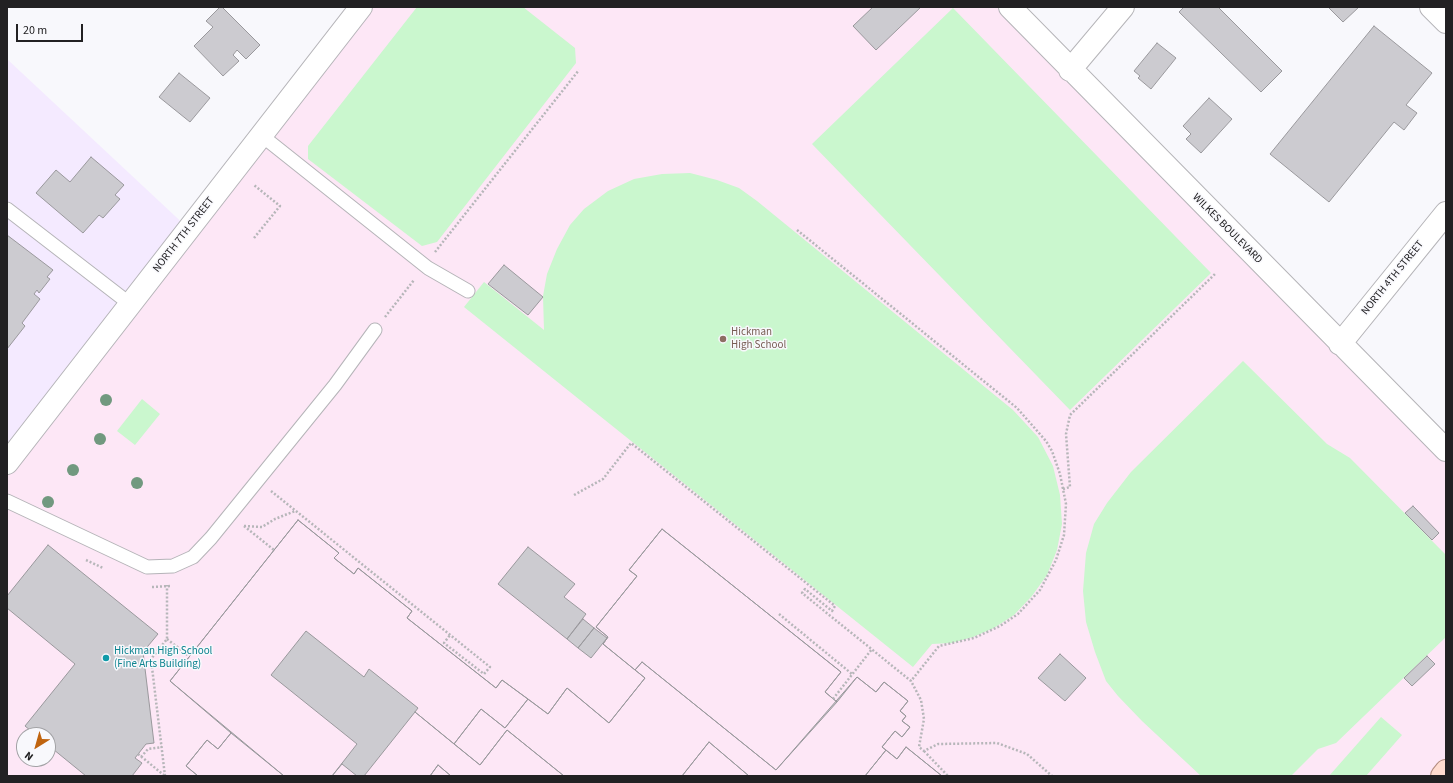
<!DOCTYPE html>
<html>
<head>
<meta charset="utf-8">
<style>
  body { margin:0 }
  #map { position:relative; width:1453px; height:783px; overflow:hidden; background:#f8f8fc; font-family:"Source Sans 3",sans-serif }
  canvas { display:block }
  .frame { position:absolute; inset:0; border:8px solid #222123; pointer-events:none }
  .north { position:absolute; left:16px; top:727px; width:40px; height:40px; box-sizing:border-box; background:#f8f8fc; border:1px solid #a2a2a5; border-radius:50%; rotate:217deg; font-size:11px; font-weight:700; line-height:16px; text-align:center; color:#222123 }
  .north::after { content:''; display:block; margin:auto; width:14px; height:18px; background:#c0640f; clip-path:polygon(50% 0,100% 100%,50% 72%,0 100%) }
  .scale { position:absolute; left:16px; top:24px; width:67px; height:18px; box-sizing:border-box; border:2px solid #222123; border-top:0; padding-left:5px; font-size:12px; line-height:14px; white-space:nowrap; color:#222123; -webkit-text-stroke:3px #f8f8fc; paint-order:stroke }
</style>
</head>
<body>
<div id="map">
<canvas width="1453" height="783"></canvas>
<div class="frame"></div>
<div class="north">N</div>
<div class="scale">20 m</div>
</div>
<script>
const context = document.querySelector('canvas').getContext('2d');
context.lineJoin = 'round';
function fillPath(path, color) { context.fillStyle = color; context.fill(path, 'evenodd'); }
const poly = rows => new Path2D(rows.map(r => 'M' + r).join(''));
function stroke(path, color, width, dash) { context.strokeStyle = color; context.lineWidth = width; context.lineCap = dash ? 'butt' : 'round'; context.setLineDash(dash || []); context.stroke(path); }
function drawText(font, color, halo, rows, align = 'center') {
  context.font = font + ' "Source Sans 3",sans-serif'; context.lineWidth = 3; context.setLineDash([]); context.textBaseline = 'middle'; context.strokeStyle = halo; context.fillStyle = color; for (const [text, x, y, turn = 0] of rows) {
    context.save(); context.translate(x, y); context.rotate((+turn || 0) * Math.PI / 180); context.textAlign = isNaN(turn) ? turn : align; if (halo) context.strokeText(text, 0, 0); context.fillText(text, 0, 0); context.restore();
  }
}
fillPath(poly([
  [7,59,190,230,7,466]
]), '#f4eaff');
fillPath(poly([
  [365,7,1017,7,1446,448,1446,776,7,776,7,466],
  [24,735,48,735,48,759,24,759]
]), '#fde7f6');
fillPath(poly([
  [417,7,523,7,575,48,576,63,437,242,422,246,308,159,308,146],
  [953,8,1211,273,1070,410,812,144],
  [690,173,717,180,739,188,757,201,1013,410,1038,437,1053,466,1060,495,1062,524,1057,550,1047,575,1032,596,1014,615,994,628,973,637,952,643,932,644,913,667,464,307,484,282,544,330,543,296,547,274,557,249,570,225,584,209,608,191,634,179,662,174],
  [1243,361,1327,444,1350,458,1446,555,1446,637,1336,743,1318,749,1291,776,1201,776,1142,721,1118,696,1106,681,1095,652,1086,622,1083,591,1086,553,1094,524,1107,503,1131,472],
  [142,399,160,414,135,445,117,431],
  [1381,717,1402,735,1366,776,1329,776]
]), '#caf7ce');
const building = poly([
  [220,7,222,7,260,45,246,59,237,50,233,55,239,61,223,76,194,46,213,27,206,21,220,7],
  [873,7,921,7,876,50,853,26,873,7],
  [1184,7,1218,7,1282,71,1261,92,1179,12,1184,7],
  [1328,7,1359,7,1343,22,1328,7],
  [1374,26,1432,73,1406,105,1417,113,1404,130,1394,122,1329,202,1270,154,1374,26],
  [1157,43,1176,58,1151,89,1138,78,1140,76,1134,71,1157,43],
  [179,73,210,98,190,122,159,97,179,73],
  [1209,98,1232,119,1201,153,1186,139,1191,134,1183,126,1209,98],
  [91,157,124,185,115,195,120,199,103,218,99,215,83,233,36,193,56,170,70,182,91,157],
  [7,235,53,270,47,277,50,279,39,293,37,290,34,294,40,299,22,323,25,326,7,349,7,235],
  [504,265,543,297,528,315,488,284,504,265],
  [1413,506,1439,533,1432,540,1405,513,1413,506],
  [298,520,339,553,334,558,354,574,358,568,412,611,407,618,496,688,502,680,548,714,567,688,609,723,645,678,603,644,608,637,596,627,637,576,629,570,662,529,841,672,825,692,837,702,857,677,876,692,884,682,908,701,900,711,906,716,902,721,910,727,902,737,895,731,882,747,897,759,906,747,942,776,451,776,438,765,430,776,198,776,186,766,207,740,218,749,231,733,170,681,298,520],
  [298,520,339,553,334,558,354,574,358,568,412,611,407,618,496,688,502,680,528,699,505,728,481,709,454,744,415,712,418,708,369,669,364,677,306,631,271,675,357,744,332,776,284,776,170,681,298,520],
  [662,529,841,672,825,692,837,702,776,770,642,662,635,670,603,644,608,637,596,627,637,576,629,570,662,529],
  [48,545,158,634,143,652,154,743,146,744,135,758,142,763,132,776,86,776,48,745,48,735,36,735,25,726,75,664,7,608,7,596,48,545],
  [528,547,575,584,564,597,586,614,567,639,498,584,528,547],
  [583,619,594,628,578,648,567,639,583,619],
  [594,628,607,638,591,658,578,648,594,628],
  [1060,654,1086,678,1065,701,1038,678,1060,654],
  [1427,656,1435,664,1412,686,1404,678,1427,656],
  [642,662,776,770,857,677,876,692,884,682,908,701,900,711,906,716,902,721,910,727,902,737,895,731,882,747,886,750,865,776,749,776,709,742,682,776,564,776,507,730,480,765,454,744,481,709,505,728,528,699,548,714,567,688,609,723,645,678,635,670,642,662],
  [415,712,480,765,507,730,564,776,364,776,415,712],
  [231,733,284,776,198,776,186,766,207,740,218,749,231,733],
  [709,742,749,776,682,776,709,742],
  [906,747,942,776,865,776,886,750,897,759,906,747],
  [342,764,357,776,332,776,342,764],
  [438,765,451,776,430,776,438,765]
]);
fillPath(building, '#cccbd0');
stroke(building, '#9a999d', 1);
const lane = poly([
  [261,135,428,268,468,291],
  [7,209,130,304],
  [7,501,147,567,173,566,193,557,211,538,335,385,375,330]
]);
const street = poly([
  [1010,7,1446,450],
  [1431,7,1446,22],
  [1070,70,1123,7],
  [1340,344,1446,213],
  [7,463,361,7]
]);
const primary = poly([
  [1442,776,1446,771]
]);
stroke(lane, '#b5b4b8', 15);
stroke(street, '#b5b4b8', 24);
stroke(primary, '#b28b7f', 24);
stroke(poly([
  [797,230,1017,408,1046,441,1052,451,1060,474,1066,504,1064,535,1056,560,1040,590,1018,614,1000,626,974,638,939,646,911,681],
  [254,238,280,206,254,185],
  [435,252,579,70],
  [385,317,414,280],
  [1063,489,1070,487,1066,434,1070,415,1215,274],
  [271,491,490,667,484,674,444,643,450,635],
  [574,495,603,479,631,443,835,606,832,611,805,589,802,593,911,681,921,700,924,719,919,747,924,751,938,744,997,743,1027,754,1052,776],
  [244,526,262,527,275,519,295,511],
  [244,526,274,550],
  [86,560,103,568],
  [152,587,171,586],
  [779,614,852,674],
  [167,639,189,656],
  [145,667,151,659],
  [833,699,872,649],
  [924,751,948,776],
  [138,754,165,776],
  [141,757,148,749,162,747],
  [165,776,151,659,167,639,167,585]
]), '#b6b6b9', 2.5, [2, 2]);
stroke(lane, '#fff', 13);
stroke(street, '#fff', 22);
stroke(primary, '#ffdcd0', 22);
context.fillStyle = '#71997f';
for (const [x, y] of [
  [106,400],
  [100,439],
  [73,470],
  [137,483],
  [48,502]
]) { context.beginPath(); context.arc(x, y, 6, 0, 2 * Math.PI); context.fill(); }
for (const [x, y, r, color] of [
  [723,339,4,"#8d6e63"],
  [106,658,4,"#0f9aa8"]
]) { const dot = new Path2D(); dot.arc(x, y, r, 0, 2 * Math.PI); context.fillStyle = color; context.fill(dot); stroke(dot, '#f8f8fc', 1.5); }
drawText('11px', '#222123', '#f8f8fc', [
  ["WILKES BOULEVARD",1227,229,45],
  ["NORTH 7TH STREET",184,235,-52],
  ["NORTH 4TH STREET",1393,278,-51]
]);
drawText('11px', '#785e54', '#f8f8fc', [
  ["Hickman",731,333],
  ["High School",731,346]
], 'left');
drawText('11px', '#0d838f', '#f8f8fc', [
  ["Hickman High School",114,652],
  ["(Fine Arts Building)",114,665]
], 'left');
</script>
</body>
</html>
